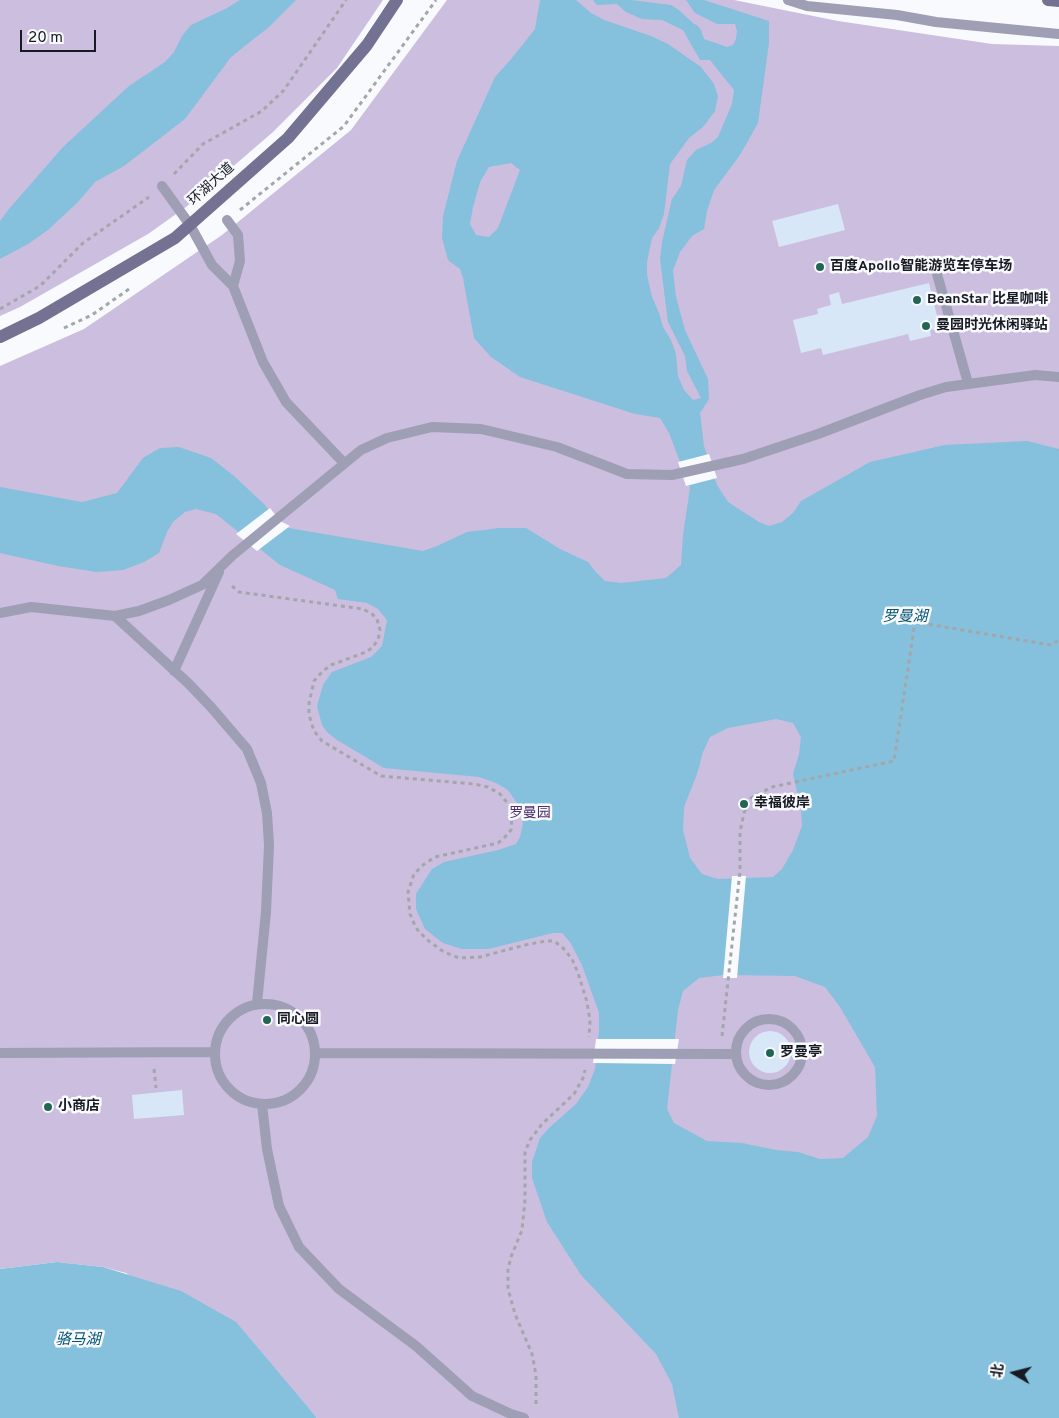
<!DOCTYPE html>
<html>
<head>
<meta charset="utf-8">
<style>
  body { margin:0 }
  #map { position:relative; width:1059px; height:1418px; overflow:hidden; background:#f8fafe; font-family:Overpass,"Noto Sans SC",sans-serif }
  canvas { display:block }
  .north { position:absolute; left:989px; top:1348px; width:50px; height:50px; -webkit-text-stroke:4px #f8fafe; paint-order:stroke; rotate:278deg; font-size:14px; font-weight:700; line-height:20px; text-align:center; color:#171a21 }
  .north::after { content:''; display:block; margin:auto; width:18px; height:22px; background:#171a21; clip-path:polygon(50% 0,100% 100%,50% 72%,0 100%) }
  .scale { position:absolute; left:20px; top:30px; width:76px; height:22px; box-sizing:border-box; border:2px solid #171a21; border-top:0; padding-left:6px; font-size:15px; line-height:18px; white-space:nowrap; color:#171a21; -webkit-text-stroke:4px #f8fafe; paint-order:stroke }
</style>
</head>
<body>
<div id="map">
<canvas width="1059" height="1418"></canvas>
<div class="north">北</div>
<div class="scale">20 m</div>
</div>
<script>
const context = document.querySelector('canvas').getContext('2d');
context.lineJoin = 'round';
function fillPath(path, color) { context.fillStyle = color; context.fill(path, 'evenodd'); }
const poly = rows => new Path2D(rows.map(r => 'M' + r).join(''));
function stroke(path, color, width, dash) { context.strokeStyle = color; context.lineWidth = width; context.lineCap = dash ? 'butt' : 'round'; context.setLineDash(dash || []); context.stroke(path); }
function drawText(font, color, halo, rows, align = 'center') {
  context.font = font + ' Overpass,"Noto Sans SC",sans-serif'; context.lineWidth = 5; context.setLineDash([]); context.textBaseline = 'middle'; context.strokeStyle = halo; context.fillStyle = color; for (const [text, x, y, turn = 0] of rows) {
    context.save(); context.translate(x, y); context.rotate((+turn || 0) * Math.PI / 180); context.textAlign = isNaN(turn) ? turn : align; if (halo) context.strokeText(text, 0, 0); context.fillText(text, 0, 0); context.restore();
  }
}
fillPath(poly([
  [0,0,383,0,337,68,273,132,186,207,148,234,20,307,0,316],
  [447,0,734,0,838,21,992,44,1059,46,1059,1418,317,1418,286,1383,126,1273,103,1267,57,1262,0,1269,0,366,84,329,222,235,351,130]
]), '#ccbedf');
fillPath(poly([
  [240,0,296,0,269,27,231,57,185,119,124,166,95,182,78,202,48,230,28,244,0,259,0,221,9,209,63,147,129,86,165,62,174,52,182,36,191,25,227,8],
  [540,0,576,0,591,13,604,20,651,36,668,44,701,67,714,84,718,96,715,111,703,127,689,138,670,164,664,214,659,228,652,238,647,262,647,275,652,297,659,313,663,327,671,340,676,354,678,376,684,390,693,400,701,398,687,371,685,356,668,322,660,259,662,242,672,199,681,186,687,160,696,150,711,143,718,137,732,104,734,90,710,60,700,60,683,30,662,20,642,19,626,12,617,4,597,5,593,0,631,0,671,5,680,11,694,24,697,25,701,30,704,39,727,47,733,45,736,39,737,31,735,24,717,24,695,13,686,0,704,0,769,21,769,43,758,123,740,155,714,190,707,211,704,229,692,236,680,252,673,270,676,297,685,330,708,379,709,399,700,413,704,446,717,485,728,502,759,522,769,526,782,522,793,513,801,501,870,462,945,445,1027,441,1059,449,1059,1418,679,1418,672,1384,656,1354,581,1275,547,1222,532,1178,532,1162,540,1138,549,1128,576,1104,588,1087,595,1069,599,1030,599,1013,582,965,570,942,562,933,553,933,488,949,462,949,443,943,425,929,416,909,416,894,432,869,444,862,498,850,516,844,520,837,523,823,519,806,508,790,496,783,479,777,384,768,337,740,327,732,322,725,317,706,323,685,332,672,371,657,382,646,387,620,378,609,367,603,338,599,335,590,280,565,216,514,196,509,185,512,173,522,167,532,159,553,144,562,123,570,97,572,58,566,0,553,0,487,82,502,117,493,143,458,160,448,179,447,211,458,234,476,264,504,279,523,289,528,423,551,437,546,467,532,499,528,526,528,560,549,588,562,595,571,605,581,621,583,666,578,681,565,683,535,690,488,669,433,660,418,635,414,520,377,491,357,474,338,463,278,460,269,448,260,442,238,443,216,457,161,495,77,512,58,535,29],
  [511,163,520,170,498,228,489,237,476,235,470,224,473,207,480,182,489,167],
  [776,719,793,723,801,737,799,754,793,774,801,809,802,826,793,850,782,869,773,877,718,879,702,874,690,858,683,830,684,807,697,774,703,752,710,737,728,728],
  [723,975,795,976,825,987,840,1007,875,1067,877,1116,868,1137,843,1158,820,1159,798,1152,776,1150,742,1143,707,1141,674,1123,667,1109,678,1010,683,991,699,978],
  [57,1262,103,1267,181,1291,236,1322,317,1418,0,1418,0,1269]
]), '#85c0dc');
fillPath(poly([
  [709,454,717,478,686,486,678,462],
  [270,508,280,521,290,526,257,551,236,534],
  [732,876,746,876,737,978,723,978],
  [596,1039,679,1039,675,1064,593,1063]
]), '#f8fafe');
fillPath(poly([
  [838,204,845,230,779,247,772,221],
  [929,283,940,328,930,330,931,336,910,341,908,334,823,355,821,348,801,353,793,320,818,314,817,309,831,305,829,295,839,292,842,304],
  '749 1052a21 21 0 1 1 42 0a21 21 0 1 1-42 0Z',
  [182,1090,184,1115,134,1119,132,1095]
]), '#d7e7f8');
stroke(poly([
  [174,174,203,144,262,111,284,90,346,0],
  [240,210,344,126,436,0],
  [0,309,40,286,83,243,149,197],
  [64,328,92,315,129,289],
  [232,586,239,592,363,609,372,614,377,619,380,630,378,640,372,648,366,652,331,665,323,671,314,681,309,703,309,715,314,731,322,741,381,776,474,784,488,787,500,794,509,805,512,815,511,830,505,837,498,843,435,857,423,865,414,874,408,892,410,914,416,928,426,939,444,952,459,958,480,957,525,945,546,941,554,941,563,948,572,959,578,973,587,1002,590,1021,589,1037],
  [722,1036,740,871,740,832,744,813,751,798,772,787,894,761,915,622,1051,645,1059,640],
  [154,1069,156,1088],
  [536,1404,536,1375,532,1354,515,1314,508,1289,508,1270,511,1257,522,1230,525,1200,525,1152,530,1140,542,1124,574,1094,583,1078,585,1070]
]), '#a4a6ab', 3, [4, 4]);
stroke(poly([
  [788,0,807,6,897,15,936,22,1059,34],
  [162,186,190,225,212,265,233,286,263,362,286,402,344,463],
  [227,220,238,235,240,261,233,286],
  [935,267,968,383],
  [0,613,31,607,115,616,139,611,169,600,202,585,233,555,361,450,387,438,432,427,481,429,557,447,627,474,672,475,743,459,818,434,920,395,946,387,1035,375,1059,377],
  [115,616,188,683,211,707,247,749,261,783,267,813,269,845,266,912,257,1003],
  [174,671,219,572],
  '215 1054a50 50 0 1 1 100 0a50 50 0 1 1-100 0Z',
  '736 1052a33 33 0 1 1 66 0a33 33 0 1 1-66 0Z',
  [0,1053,215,1052],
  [315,1053,736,1054],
  [262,1104,267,1149,279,1206,299,1247,339,1289,416,1346,472,1396,511,1414,524,1418]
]), '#9e9eb5', 10);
stroke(poly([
  [1048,0,1059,1],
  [0,337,39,318,175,238,288,138,367,45,397,0]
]), '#737292', 12);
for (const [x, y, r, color] of [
  [820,267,5,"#236554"],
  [917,300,5,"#236554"],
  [926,326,5,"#236554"],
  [744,804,5,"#236554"],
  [267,1020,5,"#236554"],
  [770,1053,5,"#236554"],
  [48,1107,5,"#236554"]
]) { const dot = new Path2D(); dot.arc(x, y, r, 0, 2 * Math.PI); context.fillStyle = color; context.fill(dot); stroke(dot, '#f8fafe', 2); }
drawText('14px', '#171a21', '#f8fafe', [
  ["环湖大道",212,185,-42]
]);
drawText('bold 14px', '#171a21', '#f8fafe', [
  ["百度Apollo智能游览车停车场",830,267],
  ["BeanStar 比星咖啡",927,300],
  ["曼园时光休闲驿站",936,326],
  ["幸福彼岸",754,804],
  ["同心圆",277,1020],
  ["罗曼亭",780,1053],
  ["小商店",58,1107]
], 'left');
drawText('14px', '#4f316d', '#f8fafe', [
  ["罗曼园",530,814]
]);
drawText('italic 15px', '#045571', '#f8fafe', [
  ["罗曼湖",905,618],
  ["骆马湖",78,1341]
]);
</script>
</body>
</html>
